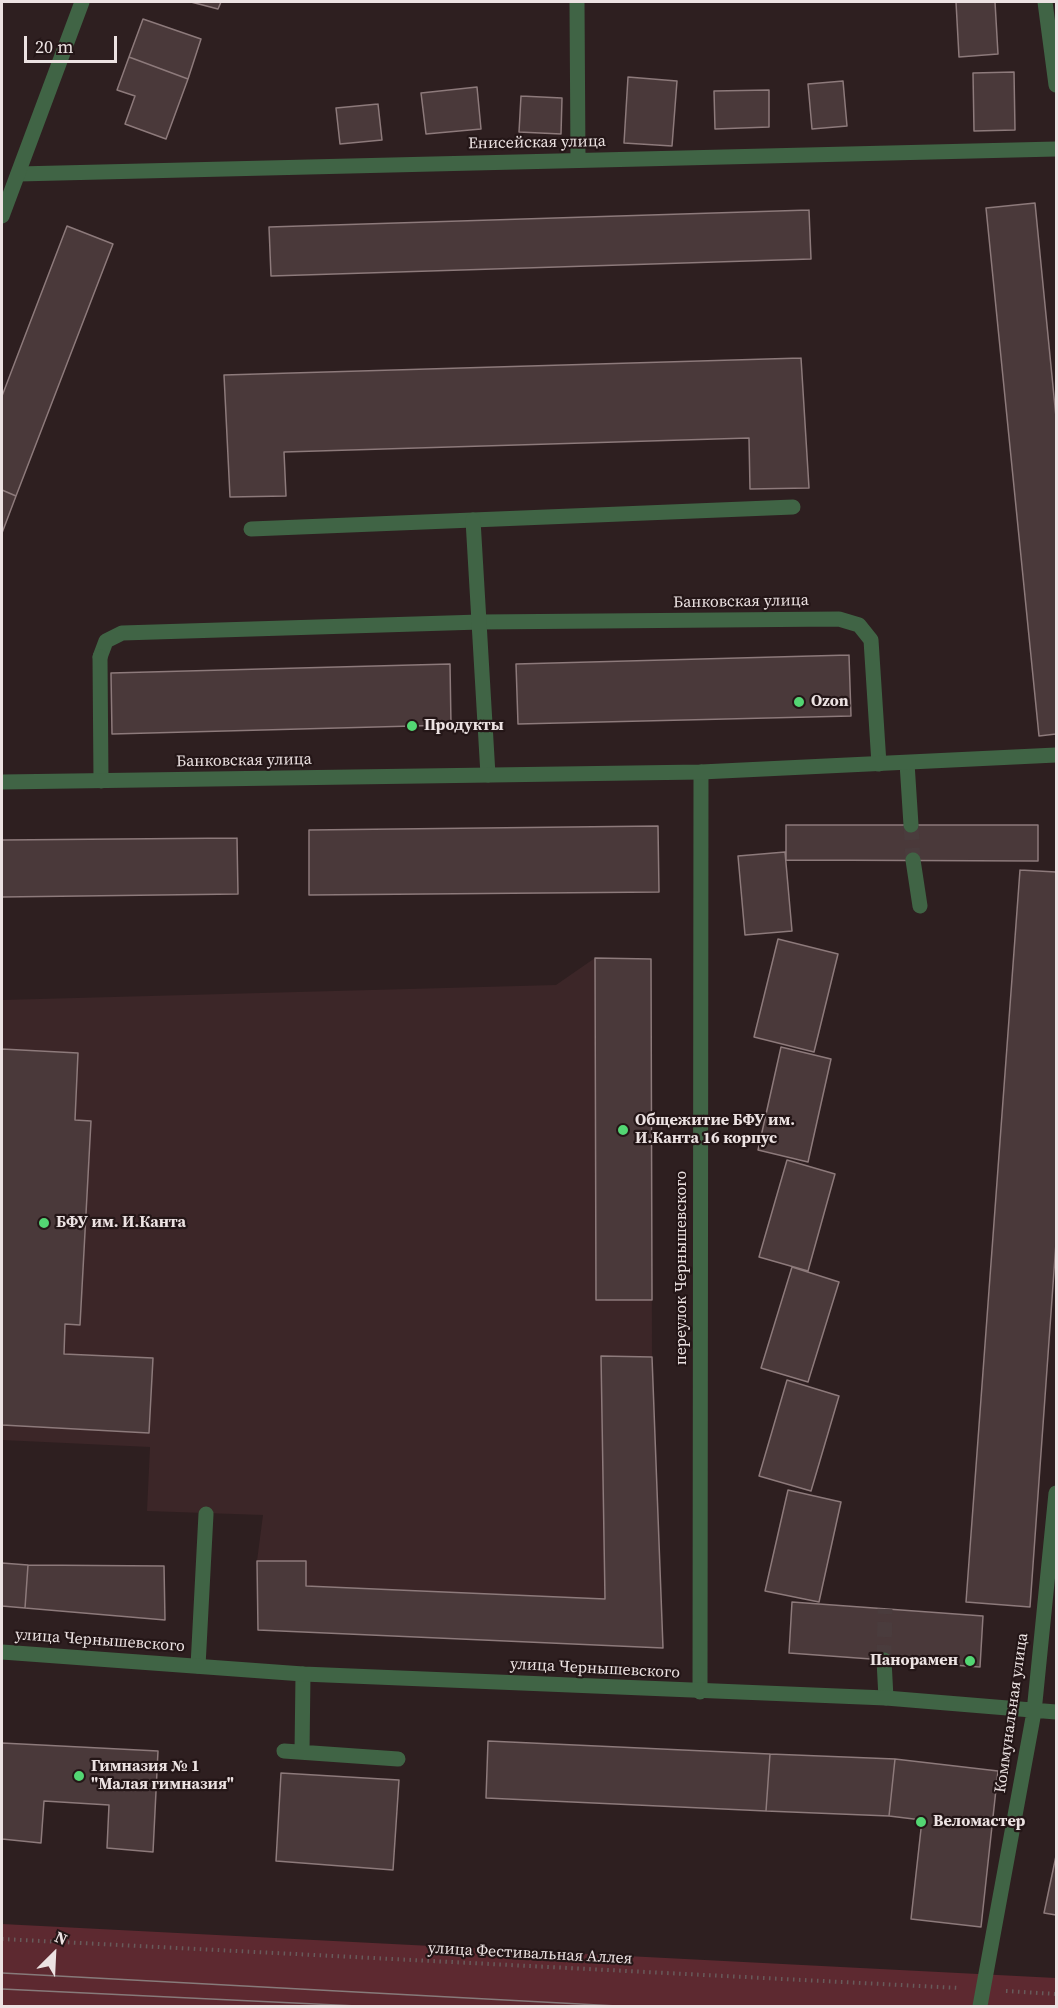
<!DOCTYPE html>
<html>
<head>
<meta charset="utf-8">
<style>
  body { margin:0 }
  #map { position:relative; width:1058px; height:2008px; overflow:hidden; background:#2e1f20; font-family:"Source Serif 4",serif }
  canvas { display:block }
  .frame { position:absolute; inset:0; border:3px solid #ece2e2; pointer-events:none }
  .north { position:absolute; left:24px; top:1924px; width:60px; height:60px; -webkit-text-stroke:4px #241617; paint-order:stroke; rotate:24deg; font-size:16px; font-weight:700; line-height:24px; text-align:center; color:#ece2e2 }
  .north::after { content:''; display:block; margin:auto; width:21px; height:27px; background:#ece2e2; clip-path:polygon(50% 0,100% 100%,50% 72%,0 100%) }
  .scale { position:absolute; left:24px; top:36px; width:93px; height:27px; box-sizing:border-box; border:3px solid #ece2e2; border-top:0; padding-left:8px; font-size:18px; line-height:21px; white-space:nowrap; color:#ece2e2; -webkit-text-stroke:4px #241617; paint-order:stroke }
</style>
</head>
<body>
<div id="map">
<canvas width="1058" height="2008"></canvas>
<div class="frame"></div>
<div class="north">N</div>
<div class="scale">20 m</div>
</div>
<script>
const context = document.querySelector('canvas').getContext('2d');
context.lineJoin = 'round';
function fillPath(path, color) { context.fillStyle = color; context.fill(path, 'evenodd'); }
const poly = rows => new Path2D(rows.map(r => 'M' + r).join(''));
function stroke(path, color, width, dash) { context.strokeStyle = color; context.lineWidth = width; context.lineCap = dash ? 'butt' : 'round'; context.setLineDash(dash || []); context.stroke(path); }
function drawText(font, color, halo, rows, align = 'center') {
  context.font = font + ' "Source Serif 4",serif'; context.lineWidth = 4.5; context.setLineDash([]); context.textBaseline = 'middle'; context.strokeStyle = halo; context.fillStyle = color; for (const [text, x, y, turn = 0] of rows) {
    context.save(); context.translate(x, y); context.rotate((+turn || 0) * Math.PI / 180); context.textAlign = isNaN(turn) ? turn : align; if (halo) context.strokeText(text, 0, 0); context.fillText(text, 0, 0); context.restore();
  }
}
fillPath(poly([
  [595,958,651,959,652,1357,663,1648,258,1630,257,1561,263,1515,147,1511,150,1447,2,1440,2,1000,556,985]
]), '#3c2628');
fillPath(poly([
  [2,1924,1056,1978,1056,2006,2,2006]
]), '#5d2930');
const building = poly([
  [191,2,221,2,218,9,191,2],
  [956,2,995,2,998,54,959,57,956,2],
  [143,19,201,39,188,79,129,57,143,19],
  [129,57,188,79,166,139,125,124,135,96,117,90,129,57],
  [1014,72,1015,130,974,131,973,73,1014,72],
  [628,77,677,81,672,146,624,143,628,77],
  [843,81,847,126,812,129,808,84,843,81],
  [477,87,481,129,426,134,421,93,477,87],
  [769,90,769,127,715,129,714,91,769,90],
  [521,96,562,98,561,134,519,132,521,96],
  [378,104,382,140,340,144,336,108,378,104],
  [1035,203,1056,417,1056,734,1039,736,986,208,1035,203],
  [809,210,811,259,271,276,269,227,809,210],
  [67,226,113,244,16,496,2,490,2,396,67,226],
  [801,358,809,488,750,489,749,438,284,452,286,496,230,497,224,375,801,358],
  [2,490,16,496,2,533,2,490],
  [849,655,851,716,518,724,516,664,849,655],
  [450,664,451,725,112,734,111,673,450,664],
  [786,825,1038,825,1038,861,786,860,786,825],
  [658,826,659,892,309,895,309,830,658,826],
  [237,838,238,894,2,897,2,840,237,838],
  [785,852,792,931,745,935,738,856,785,852],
  [1020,870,1056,872,1056,1243,1030,1607,966,1602,1020,870],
  [778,939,838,954,814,1052,754,1037,778,939],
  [595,958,651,959,652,1300,596,1300,595,958],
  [781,1047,831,1059,808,1162,758,1150,781,1047],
  [2,1049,78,1053,75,1120,91,1121,80,1325,65,1324,64,1354,153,1358,149,1433,2,1425,2,1049],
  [787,1160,835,1174,808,1271,759,1257,787,1160],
  [792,1267,839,1282,808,1382,761,1368,792,1267],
  [601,1356,652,1357,663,1648,258,1630,257,1561,306,1561,306,1586,605,1599,601,1356],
  [787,1380,839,1396,811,1491,759,1476,787,1380],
  [788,1490,841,1502,819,1602,765,1591,788,1490],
  [2,1563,28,1565,25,1608,2,1606,2,1563],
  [28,1565,164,1566,165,1620,25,1608,28,1565],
  [792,1602,983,1616,980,1667,789,1653,792,1602],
  [488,1741,770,1754,766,1811,486,1798,488,1741],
  [2,1743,158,1751,153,1852,107,1848,109,1805,44,1801,41,1843,2,1839,2,1743],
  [770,1754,895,1759,889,1816,766,1811,770,1754],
  [895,1759,998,1771,981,1927,911,1919,922,1820,889,1816,895,1759],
  [281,1773,399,1780,393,1870,276,1861,281,1773],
  [1056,1856,1056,1915,1044,1913,1056,1856]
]);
fillPath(building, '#4a393a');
stroke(building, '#8d7a7b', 1.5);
stroke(poly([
  [911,825,913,860],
  [884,1660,885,1609]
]), '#4a3c3d', 15, [15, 8]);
stroke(poly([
  [2,1939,959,1988],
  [1006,1991,1056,1994]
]), '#685b5b', 4, [1.5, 4.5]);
stroke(poly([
  [251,529,793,507],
  [100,657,106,641,122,633,480,622,839,619,859,625,871,640,879,764],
  [198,1666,206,1514]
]), '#406445', 15);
stroke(poly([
  [577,2,578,160],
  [18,174,1056,149],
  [473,520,488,775],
  [100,657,101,781],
  [907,763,911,825],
  [913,860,920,906],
  [884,1660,886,1698],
  [700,1692,701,772],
  [284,1751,398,1759],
  [302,1752,303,1674]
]), '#406445', 15);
stroke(poly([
  [1045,2,1056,85],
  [2,216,82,2],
  [2,782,701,772,1056,755],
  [2,1652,303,1674,886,1698,1056,1712],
  [980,2006,1034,1712,1056,1493]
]), '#406445', 15);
stroke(poly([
  [2,1973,617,2006],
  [2,1989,357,2006]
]), '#877a7a', 1.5);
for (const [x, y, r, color] of [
  [799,702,6,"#53d673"],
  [412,726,6,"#53d673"],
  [623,1130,6,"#53d673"],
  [44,1223,6,"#53d673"],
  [970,1661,6,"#53d673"],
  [79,1776,6,"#53d673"],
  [921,1822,6,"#53d673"]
]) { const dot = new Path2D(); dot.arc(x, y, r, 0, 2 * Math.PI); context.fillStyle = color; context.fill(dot); stroke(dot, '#241617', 2); }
drawText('16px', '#ece2e2', '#241617', [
  ["Енисейская улица",537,143,-1],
  ["Банковская улица",741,602,-1],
  ["Банковская улица",244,761,-1],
  ["переулок Чернышевского",682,1268,-90],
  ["улица Чернышевского",100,1641,4],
  ["улица Чернышевского",595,1669,3],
  ["Коммунальная улица",1012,1713,-82],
  ["улица Фестивальная Аллея",530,1954,3]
]);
drawText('bold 16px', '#ece2e2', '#241617', [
  ["Ozon",811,702],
  ["Продукты",424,726],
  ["Общежитие БФУ им.",635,1121],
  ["И.Канта 16 корпус",635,1139],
  ["БФУ им. И.Канта",56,1223],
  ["Панорамен",958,1661,"right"],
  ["Гимназия № 1",91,1767],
  ["\"Малая гимназия\"",91,1785],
  ["Веломастер",933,1822]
], 'left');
</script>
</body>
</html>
